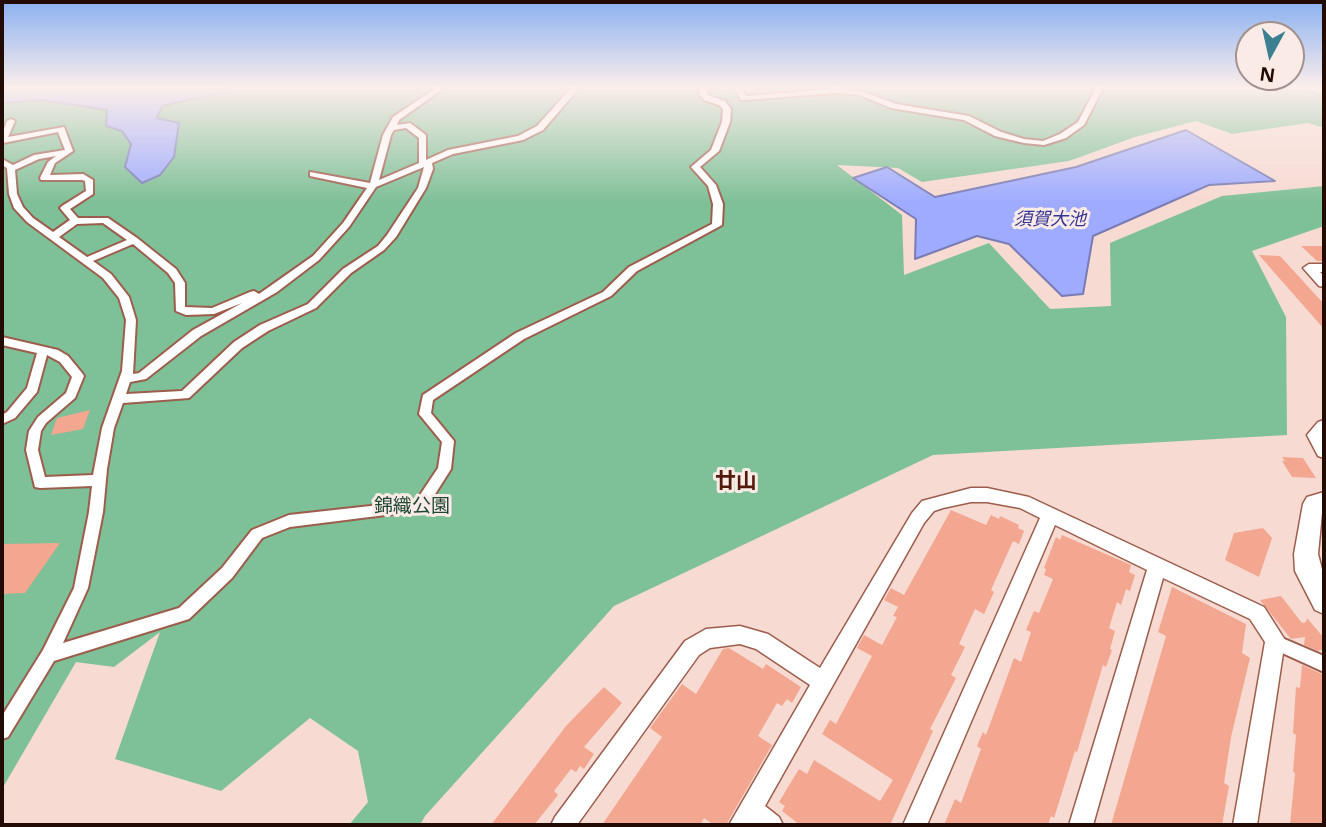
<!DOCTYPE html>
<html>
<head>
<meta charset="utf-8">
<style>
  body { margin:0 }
  #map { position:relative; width:1326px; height:827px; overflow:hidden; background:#f7dad2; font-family:"Open Sans",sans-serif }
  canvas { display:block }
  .frame { position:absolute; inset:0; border:4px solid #230b05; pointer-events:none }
  .north { position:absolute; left:1235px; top:21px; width:70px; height:70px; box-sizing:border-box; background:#faebe7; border:2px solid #a4918d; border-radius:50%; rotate:188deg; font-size:19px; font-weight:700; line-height:28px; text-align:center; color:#230b05 }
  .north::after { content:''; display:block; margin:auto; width:24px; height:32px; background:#3c7f90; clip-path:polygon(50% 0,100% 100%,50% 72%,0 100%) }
</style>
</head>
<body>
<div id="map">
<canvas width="1326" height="827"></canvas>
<div class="frame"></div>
<div class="north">N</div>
</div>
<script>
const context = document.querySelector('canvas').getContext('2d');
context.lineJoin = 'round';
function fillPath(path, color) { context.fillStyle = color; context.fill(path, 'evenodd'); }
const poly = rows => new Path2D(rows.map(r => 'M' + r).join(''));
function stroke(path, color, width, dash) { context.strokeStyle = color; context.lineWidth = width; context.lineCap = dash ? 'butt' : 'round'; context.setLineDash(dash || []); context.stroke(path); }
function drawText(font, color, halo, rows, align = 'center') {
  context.font = font + ' "Open Sans","Noto Sans JP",sans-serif'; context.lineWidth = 6; context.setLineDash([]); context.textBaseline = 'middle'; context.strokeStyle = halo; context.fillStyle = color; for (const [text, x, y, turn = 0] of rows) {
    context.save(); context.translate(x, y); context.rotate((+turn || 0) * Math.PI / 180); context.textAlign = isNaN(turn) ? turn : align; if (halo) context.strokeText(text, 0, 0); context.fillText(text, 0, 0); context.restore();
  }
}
fillPath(poly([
  [2,88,1303,88,1324,94,1324,128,1308,123,1232,134,1196,121,1135,137,1069,161,922,182,898,168,837,165,902,215,904,275,989,243,1050,309,1111,306,1110,243,1222,196,1324,186,1324,226,1252,251,1286,317,1287,435,933,455,614,606,425,816,420,825,349,825,368,802,358,751,310,718,221,791,115,759,160,632,114,667,76,662,2,789]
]), '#7ec097');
const water = poly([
  [2,88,226,88,227,91,162,106,157,118,179,123,174,157,160,175,142,183,125,167,131,144,122,131,106,126,107,110,42,100,2,103,2,88],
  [1186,130,1275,181,1209,185,1093,236,1083,294,1062,296,1009,244,977,236,915,259,916,219,853,178,887,167,935,197,1076,167,1186,130]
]);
fillPath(water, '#9eabff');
stroke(water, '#797bb4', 2);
fillPath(poly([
  [1301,246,1324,246,1324,261,1317,261],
  [1259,255,1280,256,1324,304,1324,329],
  [90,410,83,429,51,435,57,418],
  [1282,457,1303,458,1316,478,1292,477,1282,461,1285,461],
  [951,510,986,525,991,515,999,519,1000,516,1019,525,1018,528,1024,531,1019,544,1013,541,991,590,994,592,984,614,975,609,959,644,965,647,951,675,956,678,930,729,933,731,890,825,800,825,782,811,785,806,779,802,799,769,807,774,814,760,880,801,893,780,822,734,830,720,836,724,872,656,857,648,864,635,882,645,897,617,893,616,898,607,884,600,891,588,904,595],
  [1263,528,1272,538,1259,577,1225,560,1234,533],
  [1062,535,1131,565,1129,572,1135,575,1130,591,1126,589,1121,605,1117,602,1109,628,1115,631,1110,649,1112,650,1106,667,1103,665,1077,752,1075,751,1054,818,1051,816,1048,825,944,825,955,799,961,803,981,749,977,746,983,732,986,735,1014,658,1021,662,1031,632,1026,630,1034,611,1039,613,1053,579,1044,575,1046,569,1044,568,1056,537,1060,540],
  [60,543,25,593,2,594,2,544],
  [1172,587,1246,624,1242,653,1250,658,1231,737,1224,783,1229,786,1222,825,1111,825,1166,636,1158,632],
  [1281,596,1302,623,1306,622,1307,618,1324,638,1324,649,1318,651,1304,645,1305,637,1291,639,1260,600],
  [729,648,763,669,766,664,801,687,792,703,787,699,782,706,777,703,758,736,772,745,726,825,714,825,704,818,700,825,602,825,662,737,650,728,682,684,696,694,723,649],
  [1302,665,1324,675,1324,825,1290,825,1295,773,1293,772,1296,735,1293,733,1296,687,1300,688],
  [604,687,622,703,584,747,594,754,584,769,580,766,576,772,571,769,554,791,558,795,534,825,491,825,566,726]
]), '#f3a690');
const pedestrian = poly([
  [436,88,444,88,399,120,397,125,410,123,426,135,426,160,448,150,518,136,537,126,571,88,579,88,543,130,523,140,453,154,432,163,433,169,426,188,396,237,384,250,351,273,316,308,268,331,242,348,189,398,123,403,114,428,107,469,103,512,88,588,63,643,179,608,222,568,252,530,289,515,416,501,438,468,442,442,419,414,423,395,516,333,603,292,629,267,712,224,713,204,708,186,691,167,711,150,722,122,723,109,719,105,704,100,699,94,701,88,707,88,707,94,710,96,725,101,731,109,730,122,719,151,700,167,716,185,723,204,722,225,637,271,611,296,524,339,433,400,431,413,454,441,451,469,425,510,290,527,262,538,232,578,189,619,54,661,8,737,2,739,2,716,43,650,74,588,89,512,92,486,40,488,35,487,26,450,29,431,38,417,66,393,72,377,60,362,47,355,37,392,15,418,2,424,2,415,7,412,27,388,37,353,2,345,2,337,58,350,68,356,82,373,84,376,75,398,46,423,41,431,38,450,45,477,93,475,102,428,122,371,126,320,119,298,103,278,27,222,14,208,9,194,7,168,2,165,2,159,13,165,34,155,65,150,58,132,3,143,2,134,7,121,11,119,15,121,8,137,64,127,73,151,55,163,50,175,83,174,93,180,93,194,70,209,78,218,108,218,137,238,176,269,185,283,185,307,212,308,250,292,254,291,259,294,313,256,343,223,367,188,310,176,310,172,370,183,383,135,393,117,436,88],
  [406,128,419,138,419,163,379,180,391,135,394,130,406,128],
  [56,156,48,162,40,178,41,180,82,180,85,181,86,191,62,206,60,208,70,220,53,232,33,218,23,207,17,194,15,170,39,159,56,156],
  [424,167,418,188,387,235,378,246,343,269,308,304,260,325,234,342,182,391,126,394,130,382,146,379,201,336,277,292,319,260,349,227,376,187,424,167],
  [103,223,127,240,87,257,59,237,77,224,103,223],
  [133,244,168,273,175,283,176,311,186,315,214,314,242,303,193,330,139,373,133,374,136,320,129,297,111,274,93,261,133,244],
  [734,88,741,88,746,96,836,89,861,91,896,104,969,116,1001,132,1024,139,1043,141,1060,134,1078,122,1096,88,1103,88,1084,125,1066,138,1044,145,1024,143,995,136,964,120,891,108,860,95,836,93,744,100,741,100,734,88],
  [1275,635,1324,656,1324,672,1269,647,1267,642,1269,637,1275,635]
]);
const minor = poly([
  [1324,264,1324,272,1320,272,1324,276,1324,287,1319,286,1303,268,1309,264,1324,264],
  [1324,420,1324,458,1318,456,1307,435,1318,422,1324,420],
  [971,488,987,488,1029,497,1264,607,1285,640,1257,825,1233,825,1265,642,1250,619,1163,578,1093,825,1069,825,1147,570,1055,525,927,825,903,825,1040,518,1020,508,987,502,971,502,943,508,934,511,924,523,765,806,779,817,783,825,729,825,810,685,756,649,740,644,710,648,699,655,577,825,551,825,555,817,685,641,706,629,740,626,768,634,820,668,912,513,922,501,971,488]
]);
const tertiary = poly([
  [1324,492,1318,554,1324,577,1324,614,1315,610,1295,571,1294,554,1303,504,1307,497,1324,492]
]);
stroke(pedestrian, '#9c5d4c', 4);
stroke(minor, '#9c5d4c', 3);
stroke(tertiary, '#9c5d4c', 3);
fillPath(pedestrian, '#fff');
fillPath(minor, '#fff');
fillPath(tertiary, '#fff');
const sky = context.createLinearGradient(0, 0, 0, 203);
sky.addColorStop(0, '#8ab0f1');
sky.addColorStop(0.43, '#fbeeeb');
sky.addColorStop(1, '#fbeeeb00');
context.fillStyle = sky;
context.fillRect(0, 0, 1326, 203);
drawText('italic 18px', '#353594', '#faebe7', [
  ["須賀大池",1050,220]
]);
drawText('19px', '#1e4630', '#faebe7', [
  ["錦織公園",412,507]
]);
drawText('bold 21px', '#511a0a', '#faebe7', [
  ["廿山",736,482]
]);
</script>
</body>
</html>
